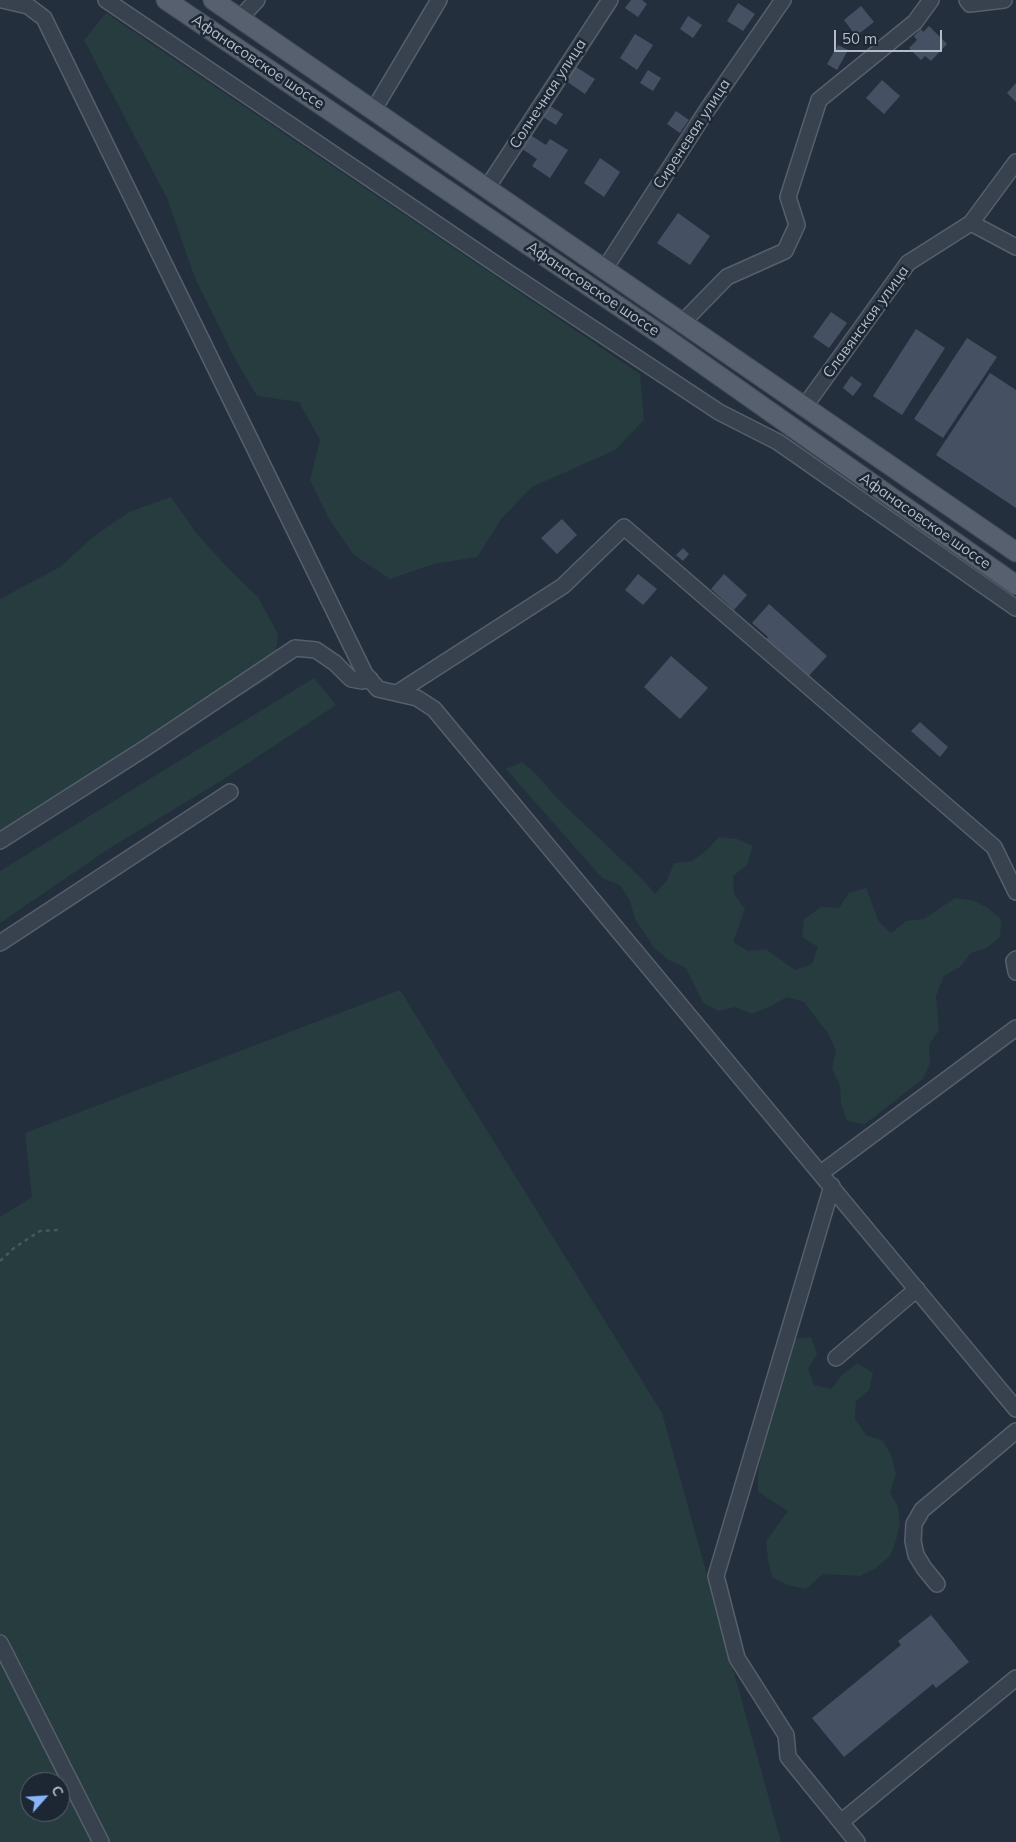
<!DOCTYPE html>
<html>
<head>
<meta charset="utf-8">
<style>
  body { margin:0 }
  #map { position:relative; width:1016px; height:1842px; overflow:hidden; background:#242f3e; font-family:Mulish,sans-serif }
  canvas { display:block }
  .north { position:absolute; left:20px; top:1772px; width:50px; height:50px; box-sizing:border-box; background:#1d2633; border:1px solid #59626f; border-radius:50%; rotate:64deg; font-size:14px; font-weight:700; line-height:20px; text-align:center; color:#b4bcc9 }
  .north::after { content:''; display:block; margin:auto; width:18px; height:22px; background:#8ab4f8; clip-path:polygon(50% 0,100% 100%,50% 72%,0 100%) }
  .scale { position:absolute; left:834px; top:30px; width:108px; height:22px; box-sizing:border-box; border:2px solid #b4bcc9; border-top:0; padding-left:6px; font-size:15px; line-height:18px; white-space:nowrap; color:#b4bcc9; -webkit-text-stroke:4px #1d2633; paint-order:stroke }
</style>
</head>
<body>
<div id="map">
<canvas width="1016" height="1842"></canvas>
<div class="north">С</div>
<div class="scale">50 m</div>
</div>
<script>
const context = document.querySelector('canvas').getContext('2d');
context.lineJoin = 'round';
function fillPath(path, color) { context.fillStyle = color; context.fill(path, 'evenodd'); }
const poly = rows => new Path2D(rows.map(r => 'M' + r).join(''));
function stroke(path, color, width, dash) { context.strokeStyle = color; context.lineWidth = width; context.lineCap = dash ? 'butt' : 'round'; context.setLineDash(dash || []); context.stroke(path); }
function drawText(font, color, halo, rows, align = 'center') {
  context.font = font + ' Mulish,sans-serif'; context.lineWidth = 5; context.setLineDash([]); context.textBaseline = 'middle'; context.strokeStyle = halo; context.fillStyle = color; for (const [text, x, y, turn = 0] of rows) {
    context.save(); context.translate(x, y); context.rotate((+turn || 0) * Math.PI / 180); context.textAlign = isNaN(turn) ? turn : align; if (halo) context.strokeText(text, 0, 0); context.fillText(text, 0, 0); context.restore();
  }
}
fillPath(poly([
  [106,13,640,374,644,420,615,450,532,487,502,518,477,557,434,564,390,579,354,555,329,519,310,480,320,440,299,402,257,396,234,357,195,278,167,198,84,40],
  [171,497,197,534,226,566,258,597,278,634,273,676,38,818,0,834,0,599,60,567,93,537,129,512],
  [314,678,336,705,224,779,110,848,0,923,0,871],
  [522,762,536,774,559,800,643,880,655,894,667,880,674,863,692,861,707,850,719,837,737,839,753,846,747,865,733,876,734,894,745,909,733,942,748,951,766,949,795,970,812,964,818,947,802,937,804,919,821,907,839,908,849,893,866,888,879,922,891,933,906,921,924,919,955,898,972,900,988,908,1001,919,1000,937,987,948,971,953,960,967,944,976,936,996,939,1030,929,1045,930,1063,923,1079,865,1124,847,1121,841,1103,840,1085,832,1069,836,1050,827,1032,804,1002,787,997,771,1006,752,1014,735,1007,719,1011,703,1003,686,968,669,960,655,949,635,919,630,901,620,885,602,878,506,769],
  [400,990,662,1413,781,1842,0,1842,0,1217,32,1197,25,1133],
  [30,1782,60,1782,60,1812,30,1812],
  [811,1337,817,1354,808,1369,814,1385,831,1389,842,1375,857,1363,873,1373,869,1390,856,1401,855,1419,866,1435,883,1441,892,1457,896,1474,890,1492,898,1507,900,1524,896,1540,890,1556,876,1568,860,1576,823,1574,806,1589,788,1585,772,1577,768,1560,766,1541,788,1511,758,1492,758,1473,765,1437,793,1339]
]), '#263c3f');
fillPath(poly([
  [631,0,642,0,647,4,638,17,625,8],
  [738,3,755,14,743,31,727,21],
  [861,6,874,22,856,36,844,20],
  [688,16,702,25,693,38,680,29],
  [929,26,947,44,931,61,925,56,921,60,909,48,917,40,914,36,921,29,923,32],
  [635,34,653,45,637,70,620,58],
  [838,45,848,50,837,70,827,64],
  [576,67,595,79,585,94,566,81],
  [648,70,661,78,653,91,640,83],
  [882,80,900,96,884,114,866,98],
  [1016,83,1016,102,1007,93],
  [550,106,563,114,556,125,543,117],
  [676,111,689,120,680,133,667,124],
  [527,133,546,145,550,139,568,150,550,178,532,166,537,159,518,146],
  [600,158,620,172,604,197,584,183],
  [678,213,710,236,690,265,657,243],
  [831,312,847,323,829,348,813,337],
  [916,329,945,348,902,415,873,396],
  [967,338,997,357,943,438,914,419],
  [990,373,1016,390,1016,508,936,455],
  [851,376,862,384,853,396,843,388],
  [562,519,577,535,557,554,541,538],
  [683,548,689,554,683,561,676,555],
  [638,574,657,589,643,605,625,590],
  [724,574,747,595,734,610,711,589],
  [769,604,827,656,806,679,764,641,768,637,752,623],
  [671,656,708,688,680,719,644,687],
  [920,722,948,747,940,757,911,731],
  [931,1615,969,1662,936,1688,933,1684,844,1757,812,1718,901,1645,898,1641]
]), '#455162');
const minor = poly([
  [2,0,28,6,44,18,365,674,378,689,417,698,434,709,1016,1409],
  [106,0,506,271,719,412,778,442,1016,608],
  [967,0,970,4,1004,0],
  [240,18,257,0],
  [373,111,439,0],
  [487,188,610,0],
  [971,223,1016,247],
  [604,270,707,110,783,0],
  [683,322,727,277,785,251,797,225,788,197,819,100,915,22,931,0],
  [805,406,908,263,971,223,1016,162],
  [397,693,563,586,624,527,994,847,1016,892],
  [0,841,147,747,295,648,316,650,335,663,351,679,362,681,370,679],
  [0,943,230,792],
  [1016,959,1014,961,1016,972],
  [821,1173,1016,1028],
  [832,1186,716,1576,737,1658,786,1735,788,1757,857,1842],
  [836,1358,917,1289],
  [937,1584,924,1568,916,1555,913,1541,914,1524,922,1510,1016,1431],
  [0,1643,101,1842],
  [841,1822,1016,1678]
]);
const major = poly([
  [166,0,667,339,1016,585],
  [213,0,1016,552]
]);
stroke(minor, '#565f6c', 18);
stroke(major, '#414a57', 21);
stroke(poly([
  [0,1261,14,1248,40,1231,58,1230]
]), '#44595c', 2.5, [4, 4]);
stroke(minor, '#38414e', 15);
stroke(major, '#56606e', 19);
drawText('15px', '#b4bcc9', '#1d2633', [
  ["Афанасовское шоссе",258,62,34],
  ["Солнечная улица",548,94,-57],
  ["Сиреневая улица",692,134,-57],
  ["Афанасовское шоссе",593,289,34],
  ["Славянская улица",866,322,-54],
  ["Афанасовское шоссе",925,521,35]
]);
</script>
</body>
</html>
